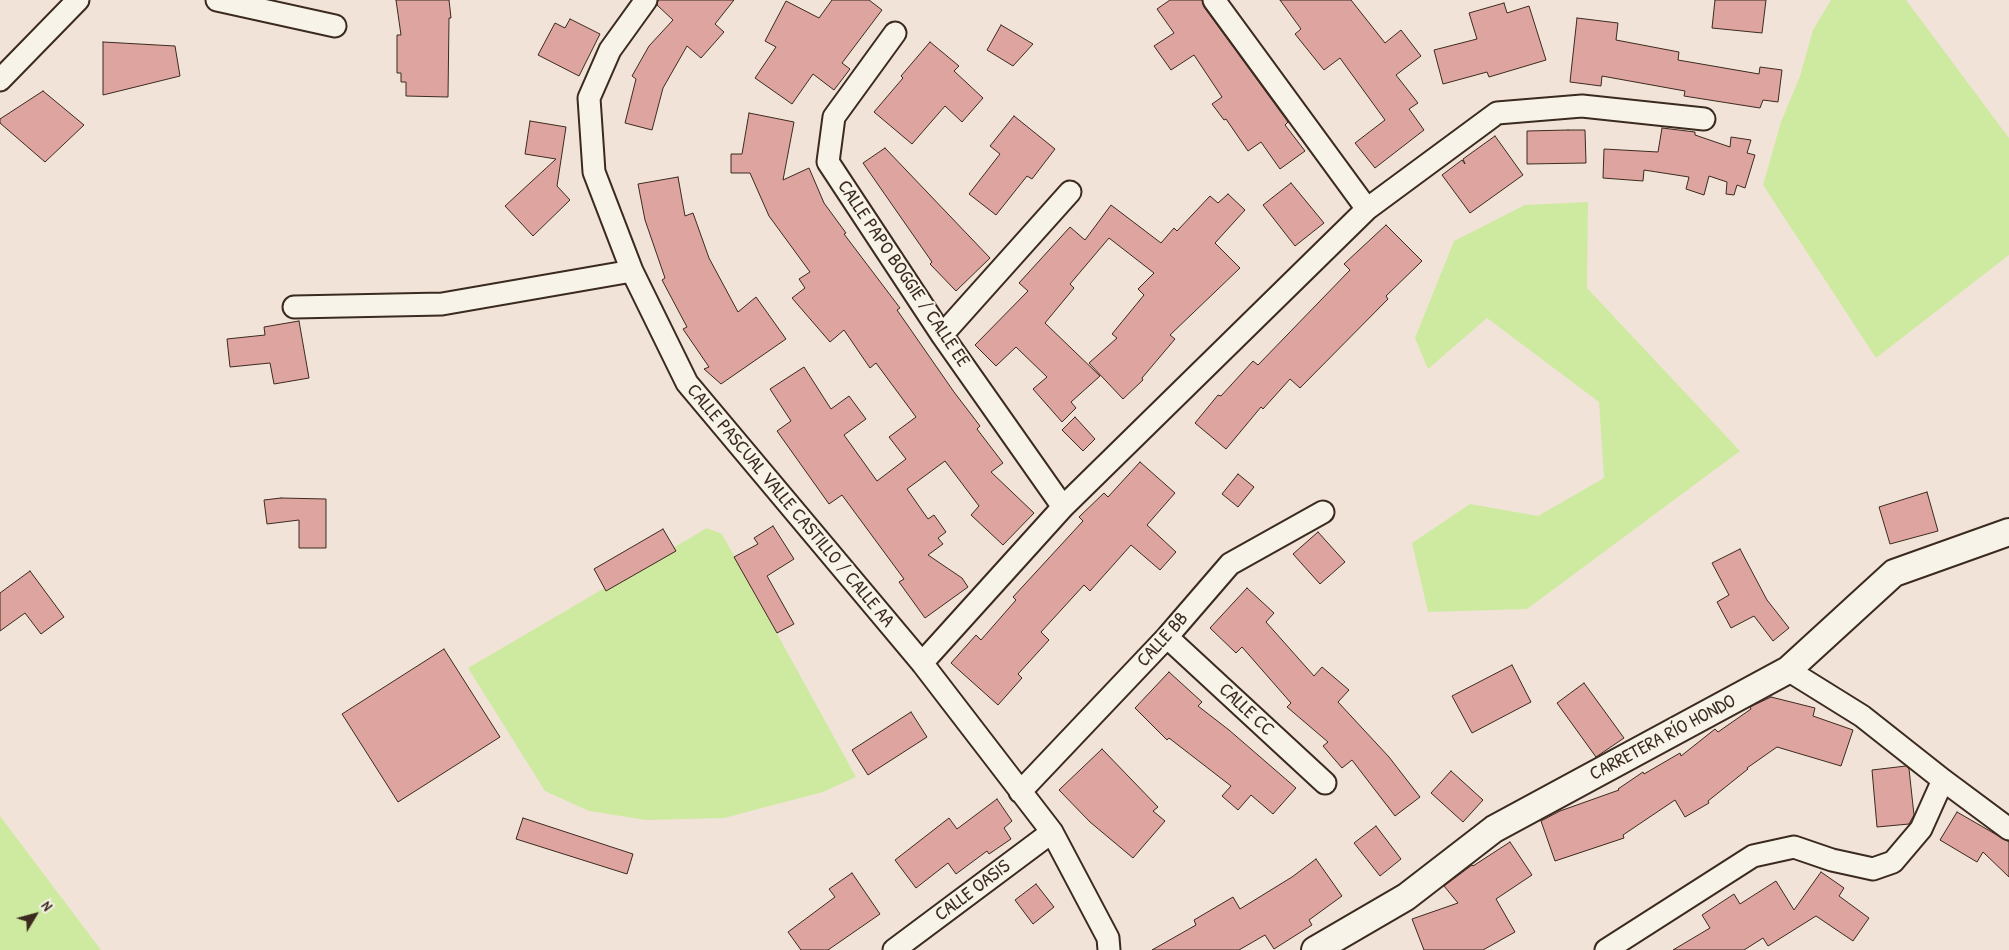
<!DOCTYPE html>
<html>
<head>
<meta charset="utf-8">
<style>
  body { margin:0 }
  #map { position:relative; width:2009px; height:950px; overflow:hidden; background:#f2e3d9; font-family:"Patrick Hand",sans-serif }
  canvas { display:block }
  .north { position:absolute; left:10px; top:890px; width:50px; height:50px; -webkit-text-stroke:4px #f7f3e8; paint-order:stroke; rotate:53deg; font-size:14px; font-weight:700; line-height:20px; text-align:center; color:#3b2a1e }
  .north::after { content:''; display:block; margin:auto; width:18px; height:22px; background:#3b2a1e; clip-path:polygon(50% 0,100% 100%,50% 72%,0 100%) }
</style>
</head>
<body>
<div id="map">
<canvas width="2009" height="950"></canvas>
<div class="north">N</div>
</div>
<script>
const context = document.querySelector('canvas').getContext('2d');
context.lineJoin = 'round';
function fillPath(path, color) { context.fillStyle = color; context.fill(path, 'evenodd'); }
const poly = rows => new Path2D(rows.map(r => 'M' + r).join(''));
function stroke(path, color, width, dash) { context.strokeStyle = color; context.lineWidth = width; context.lineCap = dash ? 'butt' : 'round'; context.setLineDash(dash || []); context.stroke(path); }
function drawText(font, color, halo, rows, align = 'center') {
  context.font = font + ' "Patrick Hand",sans-serif'; context.lineWidth = 4; context.setLineDash([]); context.textBaseline = 'middle'; context.strokeStyle = halo; context.fillStyle = color; for (const [text, x, y, turn = 0] of rows) {
    context.save(); context.translate(x, y); context.rotate((+turn || 0) * Math.PI / 180); context.textAlign = isNaN(turn) ? turn : align; if (halo) context.strokeText(text, 0, 0); context.fillText(text, 0, 0); context.restore();
  }
}
fillPath(poly([
  [1831,0,1906,0,2009,138,2009,255,1876,358,1763,185,1781,122,1800,76,1813,30],
  [1588,202,1587,288,1740,451,1527,609,1428,612,1412,543,1470,504,1538,516,1604,478,1599,402,1487,318,1428,369,1415,338,1454,241,1525,205],
  [707,528,722,534,856,777,823,792,724,818,646,820,589,811,545,791,468,668],
  [0,816,101,950,0,950]
]), '#ceeaa0');
const building = poly([
  [396,0,449,0,451,18,449,18,448,97,406,96,406,82,401,82,401,73,397,73,397,35,401,35,396,0],
  [658,0,734,0,715,24,724,32,701,58,687,46,663,88,652,130,625,123,636,79,632,76,649,46,673,20,657,5,658,0],
  [832,0,869,0,882,10,842,63,850,69,834,90,813,74,792,104,755,78,776,47,765,41,786,1,819,18,832,0],
  [1170,0,1202,0,1204,7,1288,122,1285,125,1305,151,1280,169,1261,142,1248,151,1226,119,1224,120,1212,104,1222,97,1194,55,1171,70,1154,46,1174,33,1157,9,1170,0],
  [1280,0,1351,0,1385,43,1401,30,1421,56,1396,75,1418,103,1409,109,1424,130,1375,168,1355,143,1385,120,1340,58,1324,70,1295,34,1301,29,1280,0],
  [1715,0,1766,0,1762,33,1712,28,1715,0],
  [1504,3,1507,13,1529,6,1546,60,1489,77,1487,72,1443,84,1434,50,1477,39,1469,13,1504,3],
  [1577,18,1618,23,1616,40,1679,52,1678,60,1759,74,1760,67,1782,70,1778,102,1763,100,1760,108,1684,96,1685,91,1602,76,1601,86,1570,82,1577,18],
  [570,19,600,34,579,76,538,55,555,23,565,28,570,19],
  [1001,25,1033,44,1013,66,987,50,1001,25],
  [103,42,175,46,180,76,103,95,103,42],
  [930,42,959,66,954,71,983,98,962,122,945,106,912,144,874,112,903,78,901,76,930,42],
  [43,91,84,125,45,162,0,123,0,119,43,91],
  [749,113,794,122,783,180,809,168,824,203,846,233,844,234,900,308,897,310,954,392,980,426,977,429,1003,463,991,472,1034,513,1003,545,971,515,979,506,945,461,907,489,928,519,934,515,946,532,938,538,943,544,928,555,962,578,968,587,925,618,899,582,904,579,842,495,829,504,777,431,791,421,770,389,804,367,831,409,849,396,866,419,844,435,877,481,906,459,889,437,916,417,876,363,870,368,844,330,830,342,792,298,805,288,799,279,810,272,769,216,750,173,731,173,731,154,742,154,749,113],
  [1014,116,1055,149,1032,179,1027,176,996,215,969,194,1000,154,990,146,1014,116],
  [530,121,566,127,557,186,570,200,533,236,505,206,556,159,525,154,530,121],
  [1662,128,1695,132,1695,135,1730,147,1731,137,1751,140,1747,153,1755,155,1745,188,1737,185,1734,195,1726,194,1727,182,1709,176,1704,195,1686,189,1689,177,1644,170,1643,181,1603,178,1604,149,1658,152,1662,128],
  [1568,130,1585,130,1586,163,1527,164,1527,131,1568,130],
  [1495,136,1523,175,1470,213,1442,175,1462,160,1465,164,1463,159,1495,136],
  [885,148,990,258,956,291,930,264,932,262,863,163,885,148],
  [678,177,685,216,693,213,709,258,738,312,756,297,786,339,721,384,704,369,709,367,683,329,687,327,662,280,665,278,645,220,638,184,678,177],
  [1291,183,1324,223,1295,246,1263,205,1291,183],
  [1228,194,1245,210,1215,243,1240,268,1170,335,1175,339,1142,378,1143,380,1123,399,1089,363,1117,338,1112,334,1144,295,1138,289,1154,273,1109,238,1070,284,1074,288,1045,323,1100,376,1071,402,1076,408,1062,422,1033,389,1047,377,1016,347,996,366,975,345,1028,291,1019,283,1070,227,1085,240,1111,205,1161,243,1174,228,1177,231,1210,196,1218,203,1228,194],
  [1386,225,1422,261,1386,296,1388,299,1300,388,1290,379,1263,409,1261,407,1226,449,1195,423,1218,395,1221,396,1253,361,1258,365,1350,270,1344,264,1386,225],
  [299,321,309,378,274,384,270,363,230,367,227,339,265,335,264,327,299,321],
  [1075,417,1095,439,1083,451,1062,430,1075,417],
  [1140,462,1175,493,1147,525,1176,552,1160,570,1131,545,1090,591,1084,585,1041,632,1049,640,1018,674,1022,678,998,705,951,663,976,635,981,640,1016,600,1013,597,1083,521,1079,517,1104,493,1108,497,1140,462],
  [1238,474,1254,487,1238,507,1222,494,1238,474],
  [1927,492,1938,531,1890,544,1879,507,1927,492],
  [281,498,326,499,326,548,299,548,299,520,267,524,264,500,281,498],
  [773,526,794,559,767,576,794,624,777,633,734,557,758,544,754,538,773,526],
  [663,529,676,551,606,591,594,569,663,529],
  [1318,532,1345,562,1320,584,1293,554,1318,532],
  [1740,549,1767,600,1789,628,1773,641,1754,616,1731,628,1717,602,1729,595,1712,563,1740,549],
  [30,571,64,617,41,634,25,613,0,631,0,593,30,571],
  [1247,588,1274,613,1266,622,1314,676,1322,667,1349,690,1338,702,1389,757,1420,797,1395,816,1352,760,1342,768,1323,746,1328,742,1287,707,1291,703,1242,647,1236,653,1210,628,1247,588],
  [444,649,500,737,398,802,342,714,444,649],
  [1512,665,1531,702,1472,733,1452,696,1512,665],
  [1169,672,1202,702,1198,706,1229,730,1296,788,1273,814,1251,795,1238,810,1222,796,1231,786,1169,738,1167,740,1135,708,1169,672],
  [1584,683,1624,738,1596,757,1557,703,1584,683],
  [1771,697,1815,708,1813,716,1853,730,1841,766,1777,747,1747,768,1748,769,1708,801,1709,803,1685,817,1675,800,1623,835,1624,838,1555,861,1541,821,1560,811,1619,790,1618,789,1643,772,1644,774,1680,753,1681,756,1715,729,1718,732,1751,709,1750,707,1771,697],
  [911,712,927,737,868,775,852,750,911,712],
  [1102,749,1158,807,1153,811,1165,821,1133,858,1090,822,1059,790,1102,749],
  [1906,766,1909,769,1914,815,1910,822,1909,824,1877,827,1872,770,1906,766],
  [1451,771,1483,800,1463,822,1431,793,1451,771],
  [997,799,1012,821,1004,828,1011,839,989,854,987,851,956,874,948,863,916,888,895,860,949,818,957,829,997,799],
  [1957,812,2009,842,2009,877,1983,852,1977,862,1940,840,1957,812],
  [523,818,633,854,627,874,516,839,523,818],
  [1376,826,1401,859,1380,876,1354,843,1376,826],
  [1510,842,1532,875,1496,899,1515,932,1483,950,1424,950,1412,919,1458,903,1444,886,1472,865,1473,866,1510,842],
  [1316,859,1342,896,1309,920,1312,925,1274,949,1265,935,1239,950,1152,950,1196,925,1194,920,1233,897,1240,909,1292,877,1316,859],
  [1821,872,1844,888,1839,896,1869,918,1853,941,1816,916,1768,946,1763,938,1744,950,1673,950,1710,928,1702,915,1734,894,1740,904,1776,881,1794,910,1821,872],
  [852,873,880,914,828,950,801,950,788,932,835,897,829,889,852,873],
  [1036,884,1054,907,1033,924,1015,900,1036,884]
]);
fillPath(building, '#dea49f');
stroke(building, '#3b2a1e', 1);
const minor = poly([
  [217,0,335,26],
  [646,0,610,50,589,98,594,172,632,271,687,383,922,663,1052,832,1108,938,1109,950],
  [1214,0,1367,209],
  [895,33,834,117,828,162,942,335,1063,507],
  [0,80,78,0],
  [294,307,442,304,632,271],
  [942,335,1070,192],
  [1167,637,1325,783],
  [922,663,1063,507,1367,209,1497,113,1582,106,1704,119],
  [1788,670,1862,716,1943,780,2009,829],
  [1020,792,1167,637,1230,564,1323,512],
  [894,950,1052,832],
  [1606,950,1753,856,1794,847,1832,860,1873,869,1893,862,1921,829,1943,780]
]);
const tertiary = poly([
  [1315,950,1406,897,1494,829,1788,670,1894,573,2009,532]
]);
stroke(minor, '#3b2a1e', 25);
stroke(tertiary, '#3b2a1e', 30);
stroke(minor, '#f7f3e8', 21);
stroke(tertiary, '#f7f3e8', 26);
drawText('19px', '#3b2a1e', '#f7f3e8', [
  ["CALLE PAPO BOGGIE / CALLE EE",903,274,56],
  ["CALLE PASCUAL VALLE CASTILLO / CALLE AA",790,506,50],
  ["CALLE BB",1163,640,-48],
  ["CALLE CC",1246,710,43],
  ["CARRETERA RÍO HONDO",1663,738,-28],
  ["CALLE OASIS",973,891,-37]
]);
</script>
</body>
</html>
